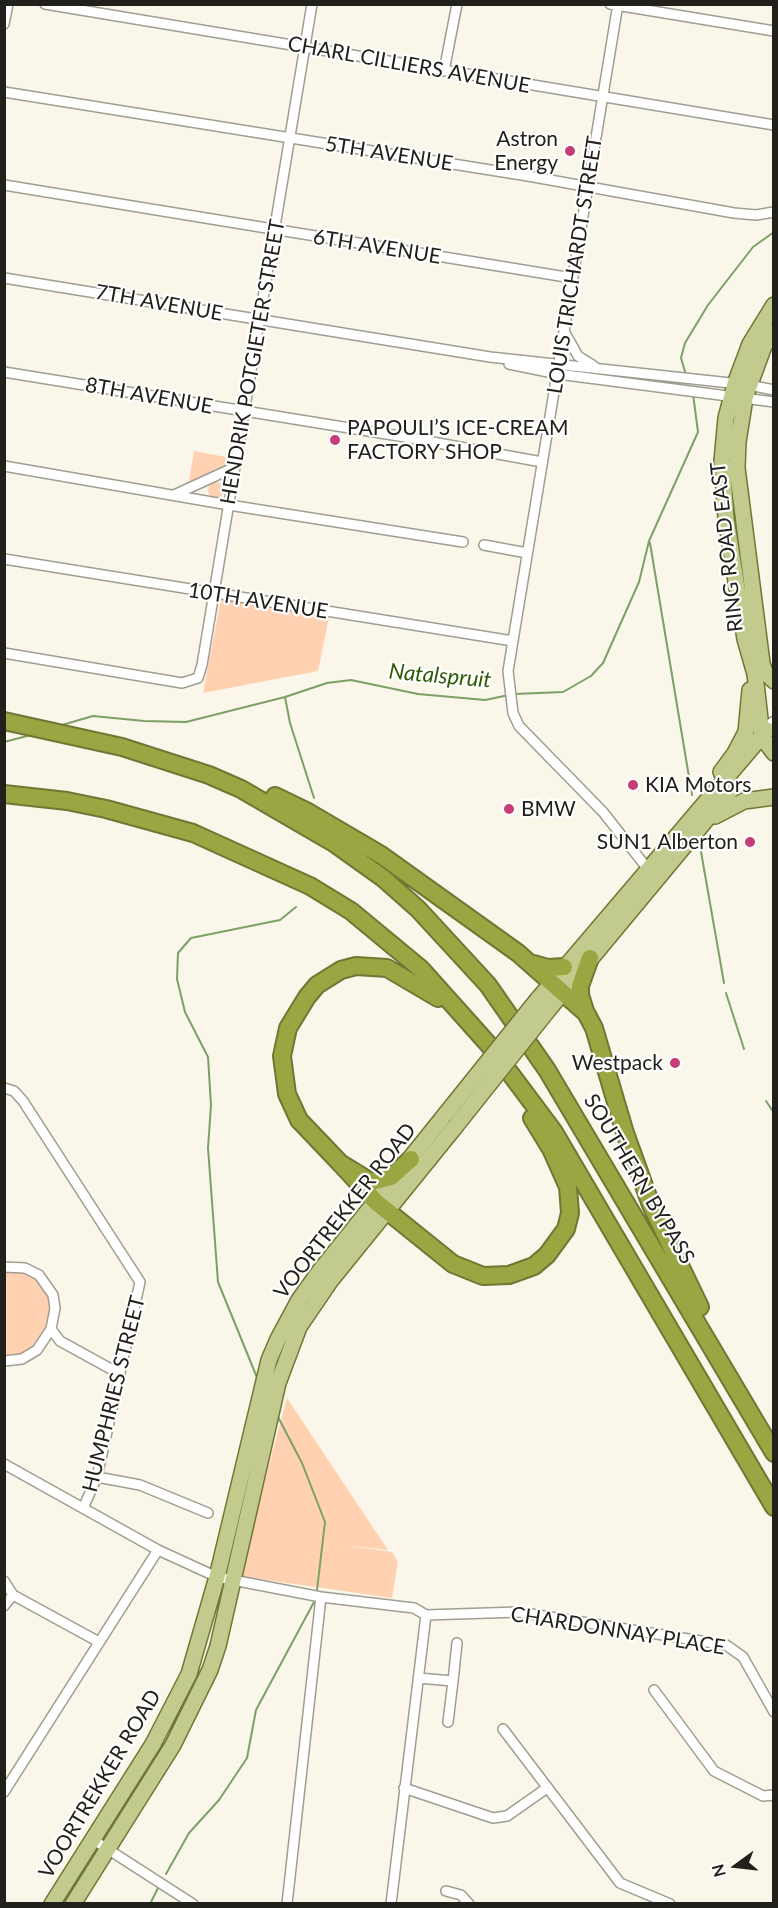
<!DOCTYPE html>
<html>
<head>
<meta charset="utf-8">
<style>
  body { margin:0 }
  #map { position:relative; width:778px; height:1908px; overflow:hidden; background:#faf7ea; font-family:Lato,sans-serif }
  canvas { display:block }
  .frame { position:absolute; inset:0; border:6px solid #21201b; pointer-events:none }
  .north { position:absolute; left:706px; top:1836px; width:60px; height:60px; -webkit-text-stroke:4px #fff; paint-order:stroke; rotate:255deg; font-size:16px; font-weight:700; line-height:24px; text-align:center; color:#21201b }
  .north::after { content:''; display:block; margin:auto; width:21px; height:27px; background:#21201b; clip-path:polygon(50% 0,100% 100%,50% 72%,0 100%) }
</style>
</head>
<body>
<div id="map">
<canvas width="778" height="1908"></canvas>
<div class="frame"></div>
<div class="north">N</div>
</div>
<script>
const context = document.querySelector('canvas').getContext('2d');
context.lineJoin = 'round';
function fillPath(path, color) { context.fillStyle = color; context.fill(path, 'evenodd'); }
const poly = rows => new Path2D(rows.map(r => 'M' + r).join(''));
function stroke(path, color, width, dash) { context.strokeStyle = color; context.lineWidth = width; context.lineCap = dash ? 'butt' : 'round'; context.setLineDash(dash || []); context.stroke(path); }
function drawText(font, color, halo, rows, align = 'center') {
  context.font = font + ' Lato,sans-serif'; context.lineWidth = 4.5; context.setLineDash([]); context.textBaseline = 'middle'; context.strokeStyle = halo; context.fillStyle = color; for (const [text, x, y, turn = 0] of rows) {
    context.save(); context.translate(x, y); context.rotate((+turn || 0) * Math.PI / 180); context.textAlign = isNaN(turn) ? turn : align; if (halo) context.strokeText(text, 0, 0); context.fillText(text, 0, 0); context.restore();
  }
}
fillPath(poly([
  [194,451,231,458,229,467,188,487],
  '208 490a8 8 0 1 1 16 0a8 8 0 1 1-16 0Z',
  [221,599,329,617,318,671,203,693],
  [22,1269,43,1283,52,1309,50,1318,37,1345,23,1354,5,1357,4,1270],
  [287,1398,388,1550,343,1545,392,1552,398,1562,392,1598,239,1576]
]), '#ffd1b1');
stroke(poly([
  [686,375,681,358,685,343,708,305,753,247,774,232],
  [650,543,692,795],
  [514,694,563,692,591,676,603,663,639,582,649,541,698,432,693,394],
  [285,697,290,723,314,798],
  [62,725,93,716,144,721,186,722,285,697,327,683,351,680,418,694,485,700,509,695],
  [4,742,31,735],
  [700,846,724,983],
  [726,993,744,1049],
  [766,1101,774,1113],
  [258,1380,218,1282,208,1148,211,1105,208,1057,185,1012,177,979,178,953,191,938,280,920,296,907],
  [278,1417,302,1463,325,1522,317,1590],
  [166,1874,189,1833,219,1800,247,1758,256,1710,314,1602],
  [150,1904,159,1886]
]), '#7ca067', 2);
const minor = poly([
  [45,4,774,125],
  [610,4,774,31],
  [618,4,508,671,513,713,519,726,603,812,647,868],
  [4,24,8,4],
  [444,71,457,4],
  [4,92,528,176,734,213,756,215,774,212],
  [4,185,572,278],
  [4,278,490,357,749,385,774,390],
  [565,333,578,356,594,366],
  [509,364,558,374,774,402],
  [4,372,405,437,542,462],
  [4,466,229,505,463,542],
  [174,495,235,467],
  [484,545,527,553],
  [4,559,513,641],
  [4,653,182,683,198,678,202,665,312,4],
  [4,1088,14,1091,23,1101,140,1282,97,1477,84,1506],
  [4,1267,25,1268,39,1275,53,1295,55,1308,51,1329,37,1350,22,1359,4,1361],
  [51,1329,60,1341,120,1374],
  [4,1464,158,1550,217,1577,321,1597,414,1608,426,1615],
  [97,1477,140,1485,208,1513],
  [4,1581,13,1595,99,1642],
  [4,1606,13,1595],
  [426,1615,519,1612,726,1645,743,1657,774,1712],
  [418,1678,453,1681,457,1643],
  [654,1690,714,1771,763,1796,774,1795],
  [448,1722,453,1681],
  [503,1729,620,1883,670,1904],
  [404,1788,493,1818,507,1816,547,1788],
  [4,1792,158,1550],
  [92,1839,193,1904],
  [446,1891,461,1895,469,1904],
  [287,1904,321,1597],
  [391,1904,426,1615]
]);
const tertiary = poly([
  [772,724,774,723]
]);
const primary = poly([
  [774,305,750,344,735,384,726,418,722,461,726,518,745,639,755,674,762,737,774,753],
  [761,661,765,672,774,681],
  [763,671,737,468,738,442,745,398,764,346,774,331],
  [721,772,735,753,746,732,750,690],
  [715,816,744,801,774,797],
  [538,999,767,730],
  [549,1009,731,790],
  [52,1904,153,1744,189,1674,217,1577,269,1360,278,1339,299,1300,319,1272,445,1115],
  [73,1904,173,1745,210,1670,218,1646,278,1383,299,1327,331,1280,455,1127]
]);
const motorway = poly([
  [4,721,122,747,209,775,241,789,334,843,383,878,418,909,488,985,547,1070,774,1453],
  [4,794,67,801,106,809,193,833,310,886,351,911,421,969,489,1045,554,1132,774,1507],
  [275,796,306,811,381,855,518,953,586,1013,594,1028,625,1133,651,1205,700,1307],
  [534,964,548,968,564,967],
  [585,1011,580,995,580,986,590,958],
  [411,1159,391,1177,371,1182,340,1163,299,1120,287,1094,282,1056,288,1028,307,997,317,985,341,970,356,966,387,968,438,998],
  [340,1163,376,1202,453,1264,483,1276,509,1275,534,1266,547,1255,566,1229,570,1213,568,1187,551,1149,532,1118]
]);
stroke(minor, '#a09d91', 12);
stroke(tertiary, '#a09d91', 15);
stroke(primary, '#707734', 18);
stroke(motorway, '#707734', 20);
stroke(minor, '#fff', 9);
stroke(tertiary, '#fff', 12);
stroke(primary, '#c2ca8d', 15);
stroke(motorway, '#9aa641', 16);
const primaryBridge = poly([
  [445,1115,538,999],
  [455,1127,549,1009]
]);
stroke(primaryBridge, '#707734', 18, []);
stroke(primaryBridge, '#c2ca8d', 15);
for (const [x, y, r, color] of [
  [570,151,6,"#c53c76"],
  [335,440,6,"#c53c76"],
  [633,785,6,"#c53c76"],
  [509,809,6,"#c53c76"],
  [750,842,6,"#c53c76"],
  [675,1063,6,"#c53c76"]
]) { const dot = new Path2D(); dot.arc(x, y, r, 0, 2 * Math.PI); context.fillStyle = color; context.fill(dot); stroke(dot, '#fff', 2); }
drawText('21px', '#21201b', '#fff', [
  ["CHARL CILLIERS AVENUE",409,65,10],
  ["5TH AVENUE",389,154,9],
  ["6TH AVENUE",377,247,9],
  ["LOUIS TRICHARDT STREET",575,265,-81],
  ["7TH AVENUE",159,303,10],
  ["HENDRIK POTGIETER STREET",253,362,-80],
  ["8TH AVENUE",149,396,10],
  ["RING ROAD EAST",727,547,-96],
  ["10TH AVENUE",258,601,9],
  ["SOUTHERN BYPASS",639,1179,59],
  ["VOORTREKKER ROAD",345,1211,-52],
  ["HUMPHRIES STREET",114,1394,-76],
  ["CHARDONNAY PLACE",618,1631,9],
  ["VOORTREKKER ROAD",100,1784,-59]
]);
drawText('21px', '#21201b', '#fff', [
  ["Astron",558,139],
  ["Energy",558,163],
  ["PAPOULI’S ICE-CREAM",347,428,"left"],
  ["FACTORY SHOP",347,452,"left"],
  ["KIA Motors",645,785,"left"],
  ["BMW",521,809,"left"],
  ["SUN1 Alberton",738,842],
  ["Westpack",663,1063]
], 'right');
drawText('italic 22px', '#2d5a05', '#fff', [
  ["Natalspruit",440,676,5]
]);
</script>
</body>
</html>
